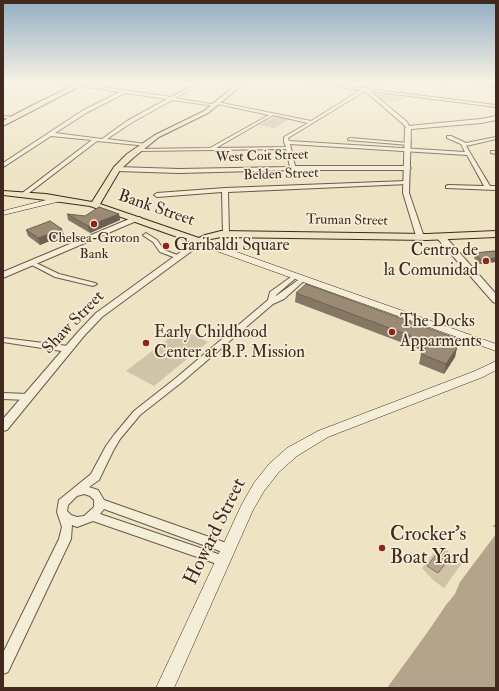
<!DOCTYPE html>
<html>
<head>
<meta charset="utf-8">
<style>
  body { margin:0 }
  #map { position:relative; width:499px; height:691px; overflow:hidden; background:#eee3c3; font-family:"IM FELL Double Pica",serif }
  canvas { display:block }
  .frame { position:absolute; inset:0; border:4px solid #42291e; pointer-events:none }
</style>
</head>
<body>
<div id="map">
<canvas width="499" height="691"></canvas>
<div class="frame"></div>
</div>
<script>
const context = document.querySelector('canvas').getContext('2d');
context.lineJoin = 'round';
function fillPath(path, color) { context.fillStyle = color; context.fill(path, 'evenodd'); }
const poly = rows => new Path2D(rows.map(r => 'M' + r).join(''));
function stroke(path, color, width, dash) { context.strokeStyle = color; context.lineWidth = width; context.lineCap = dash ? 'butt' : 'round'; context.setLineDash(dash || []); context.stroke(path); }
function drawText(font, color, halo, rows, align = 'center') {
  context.font = font + ' "IM FELL Double Pica",serif'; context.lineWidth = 3.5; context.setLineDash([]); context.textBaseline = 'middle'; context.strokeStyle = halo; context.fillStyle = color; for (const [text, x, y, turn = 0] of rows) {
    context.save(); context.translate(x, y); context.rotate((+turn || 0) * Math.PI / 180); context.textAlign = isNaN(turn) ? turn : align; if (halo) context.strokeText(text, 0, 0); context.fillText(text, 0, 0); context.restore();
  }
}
fillPath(poly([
  [374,93,375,93,403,97,399,101,385,102],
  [275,116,290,119,274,128,259,125],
  [181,329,208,342,154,386,126,371],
  [440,545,467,565,448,591,433,580,422,568]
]), '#d1c3a7');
const water = poly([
  [496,525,496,688,376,688,492,527,496,525],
  [440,550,450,558,438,573,427,566,440,550]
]);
fillPath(water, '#b4a48b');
stroke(water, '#86735f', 1);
fillPath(poly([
  [491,525,496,528,496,534,460,582,455,594,446,605,427,633,387,688,374,688,454,574]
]), '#eee3c3');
const minor = poly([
  [3,82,7,82,3,84,3,82],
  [57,82,68,82,171,97,192,86,193,88,175,98,217,105,215,106,172,100,131,123,107,139,146,144,148,145,148,146,97,141,25,196,21,196,21,194,92,140,51,136,5,166,3,167,3,163,82,111,120,92,57,82],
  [125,93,167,99,127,121,102,139,55,133,86,113,125,93],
  [302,82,315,82,364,88,374,82,379,82,368,89,496,105,496,107,370,91,407,122,410,128,408,129,403,124,365,91,288,138,289,141,465,152,461,144,447,138,447,136,451,136,466,143,496,137,496,139,466,146,490,186,496,186,496,190,446,188,446,186,448,185,484,186,467,155,290,144,295,166,408,166,411,168,408,170,293,170,179,173,117,171,114,169,117,167,179,169,290,167,286,149,139,151,137,150,139,149,210,148,269,115,218,104,217,102,311,121,361,90,302,82],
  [273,115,308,123,284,137,284,142,286,147,216,148,273,115],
  [445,82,449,82,444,88,442,88,445,82],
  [468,82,477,82,496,86,496,88,468,82],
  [3,116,12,117,14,118,12,119,3,118,3,116],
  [350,138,409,143,411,144,409,145,348,140,348,139,350,138],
  [491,151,496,151,496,154,491,153,491,151],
  [406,181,409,183,408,184,228,192,229,234,226,236,223,234,222,192,157,197,154,195,157,193,225,188,406,181],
  [146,233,157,240,164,250,180,256,180,258,176,258,160,252,153,242,144,236,143,235,146,233],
  [32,261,59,274,95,283,97,284,93,286,55,277,30,264,29,263,32,261],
  [295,274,297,275,298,276,297,277,276,295,276,296,301,278,303,277,306,279,284,299,273,304,182,382,140,415,120,439,113,451,99,480,89,487,98,490,104,500,232,545,234,549,232,553,228,554,104,509,100,514,227,557,229,561,227,565,223,566,93,521,77,527,72,525,71,539,8,672,3,674,3,653,59,539,62,527,57,512,59,500,91,474,106,446,114,435,134,411,176,378,268,300,270,292,295,274],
  [84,494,90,496,94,500,94,507,84,516,77,517,71,515,67,511,68,505,77,496,84,494],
  [3,338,68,346,72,349,68,352,3,342,3,338],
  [3,393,28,394,31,395,32,397,31,399,28,400,3,399,3,393]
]);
const tertiary = poly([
  [496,116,496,120,481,123,411,129,409,193,424,237,420,239,417,239,403,193,405,128,408,126,481,119,496,116],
  [134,217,140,217,141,219,3,278,3,272,134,217],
  [437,234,443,234,496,294,496,303,493,302,437,238,437,234],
  [197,240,203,240,204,242,102,317,84,336,7,430,3,431,3,419,78,332,96,313,197,240]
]);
const secondary = poly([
  [58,197,61,197,61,201,3,215,3,211,58,197],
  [200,239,496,344,496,351,197,244,196,242,200,239],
  [496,361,496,370,483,377,328,437,297,456,279,472,264,491,253,510,174,688,156,688,242,504,254,483,269,464,287,448,318,431,475,371,496,361]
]);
const primary = poly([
  [80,82,88,82,3,126,3,121,27,108,80,82],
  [239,82,246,82,208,113,159,137,133,158,120,170,100,204,199,238,205,235,221,231,427,234,496,231,496,237,427,240,221,237,211,239,200,245,90,206,46,200,3,195,3,191,46,194,92,202,114,167,127,154,155,135,204,111,239,82]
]);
stroke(minor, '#6d5847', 2);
stroke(tertiary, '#6d5847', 2);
stroke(secondary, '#42291e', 1);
stroke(primary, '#42291e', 2);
fillPath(minor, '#f4edd8');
fillPath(tertiary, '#f4edd8');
fillPath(secondary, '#f4edd8');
fillPath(primary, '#eee3c3');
fillPath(poly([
  [67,214,85,216,119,214,120,220,90,233,68,220],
  [26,230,64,235,40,245,28,236],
  [494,251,480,264,474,258,475,253],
  [296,293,456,348,455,357,444,374,419,364,421,354,424,351,295,302]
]), '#857764');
fillPath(poly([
  [119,214,120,220,90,233,88,226],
  [62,229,64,235,40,245,38,238],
  [496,258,496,262,480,264,481,260],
  [458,339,456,349,453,347],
  [457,348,455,357,444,374,446,364]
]), '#6c6151');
const building = poly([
  [99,207,119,214,88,226,67,214,85,216,99,207],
  [50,221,62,229,38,238,26,230,50,221],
  [494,251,496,253,496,258,481,260,475,253,494,251],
  [306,284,458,339,453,347,457,348,446,364,421,354,429,343,296,293,306,284]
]);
fillPath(building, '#9b8a74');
stroke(building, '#6c6151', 1);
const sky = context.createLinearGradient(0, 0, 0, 179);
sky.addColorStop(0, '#93aec3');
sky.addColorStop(0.46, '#f7f2e4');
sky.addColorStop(1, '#f7f2e400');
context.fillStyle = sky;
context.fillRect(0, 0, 499, 179);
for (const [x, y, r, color] of [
  [94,224,4,"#8f2418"],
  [166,246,4,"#8f2418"],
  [486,261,4,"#8f2418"],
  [392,332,4,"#8f2418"],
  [146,343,4,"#8f2418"],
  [382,548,4,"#8f2418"]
]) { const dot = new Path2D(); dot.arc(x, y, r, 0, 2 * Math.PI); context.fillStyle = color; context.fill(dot); stroke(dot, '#f4edd8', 1.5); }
drawText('14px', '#42291e', '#f4edd8', [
  ["West Coit Street",262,157,-2],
  ["Belden Street",281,175,-2],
  ["Truman Street",347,221,1]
]);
drawText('14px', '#42291e', '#f4edd8', [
  ["Chelsea-Groton",94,239],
  ["Bank",94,255]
]);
drawText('17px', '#42291e', '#f4edd8', [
  ["Bank Street",156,209,19],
  ["Shaw Street",74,323,-46]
]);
drawText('17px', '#42291e', '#f4edd8', [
  ["Garibaldi Square",174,246],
  ["Centro de",478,251,"right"],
  ["la Comunidad",478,271,"right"],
  ["The Docks",400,322],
  ["Apparments",400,342],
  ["Early Childhood",154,333],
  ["Center at B.P. Mission",154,353]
], 'left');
drawText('20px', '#42291e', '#f4edd8', [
  ["Howard Street",216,532,-64]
]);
drawText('20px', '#42291e', '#f4edd8', [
  ["Crocker's",390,536],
  ["Boat Yard",390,559]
], 'left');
</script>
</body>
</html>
